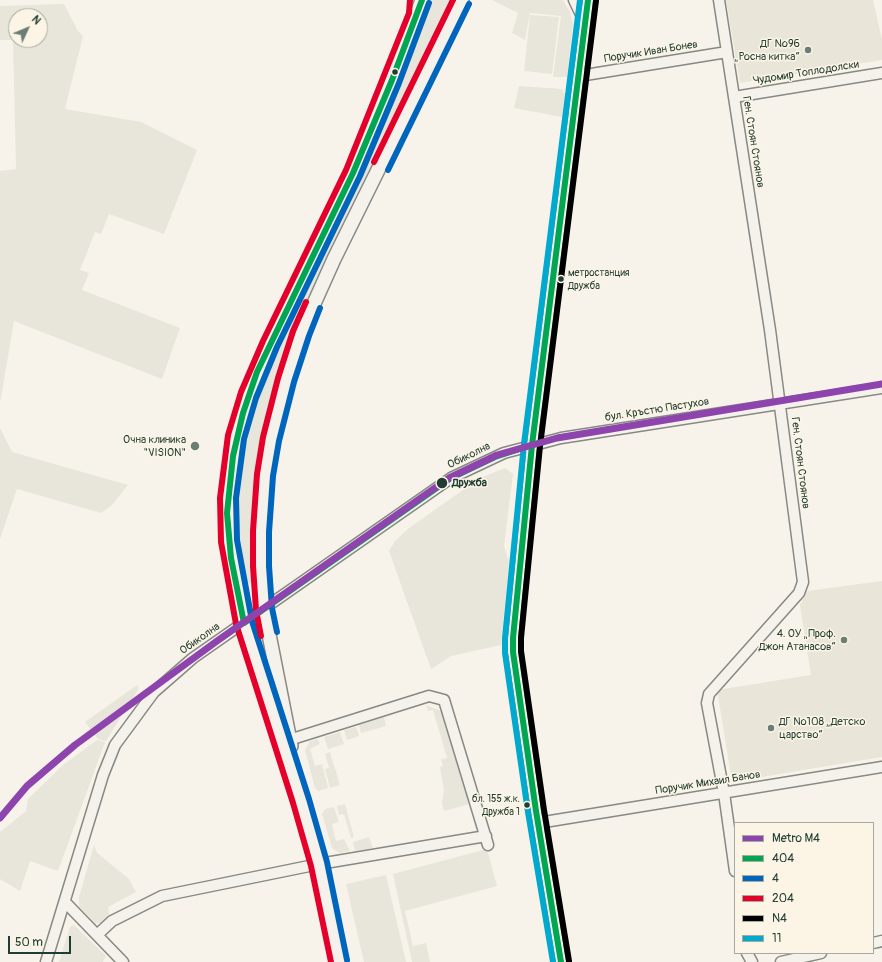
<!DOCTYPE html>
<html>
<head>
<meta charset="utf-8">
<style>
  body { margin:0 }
  #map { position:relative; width:882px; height:962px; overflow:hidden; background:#f7f3ea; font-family:Pangolin,sans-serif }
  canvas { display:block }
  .legend { position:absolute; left:734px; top:822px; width:140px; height:132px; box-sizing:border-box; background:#fcf5e5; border:1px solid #a4ab9e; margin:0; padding:5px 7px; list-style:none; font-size:12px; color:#1f3d34 }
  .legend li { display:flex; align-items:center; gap:8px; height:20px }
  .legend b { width:20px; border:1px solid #a4ab9e }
  .north { position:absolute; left:8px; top:8px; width:40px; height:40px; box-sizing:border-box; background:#fcf5e5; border:1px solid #a4ab9e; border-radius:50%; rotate:46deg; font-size:11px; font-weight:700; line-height:16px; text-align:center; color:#1f3d34 }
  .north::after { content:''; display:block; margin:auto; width:14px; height:18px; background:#6b7d74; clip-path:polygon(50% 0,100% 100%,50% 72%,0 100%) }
  .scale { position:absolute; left:8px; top:936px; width:63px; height:18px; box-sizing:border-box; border:2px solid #1f3d34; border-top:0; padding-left:5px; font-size:12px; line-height:14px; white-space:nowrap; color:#1f3d34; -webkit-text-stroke:3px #fcf5e5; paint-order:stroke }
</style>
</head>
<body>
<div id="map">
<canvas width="882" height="962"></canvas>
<ul class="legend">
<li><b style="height:5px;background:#8e44ad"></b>Metro M4</li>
<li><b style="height:5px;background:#00a651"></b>404</li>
<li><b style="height:5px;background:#0065bd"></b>4</li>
<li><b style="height:5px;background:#e4002b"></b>204</li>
<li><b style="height:5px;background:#000"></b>N4</li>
<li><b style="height:5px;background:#00a9ce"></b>11</li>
</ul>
<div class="north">N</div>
<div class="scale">50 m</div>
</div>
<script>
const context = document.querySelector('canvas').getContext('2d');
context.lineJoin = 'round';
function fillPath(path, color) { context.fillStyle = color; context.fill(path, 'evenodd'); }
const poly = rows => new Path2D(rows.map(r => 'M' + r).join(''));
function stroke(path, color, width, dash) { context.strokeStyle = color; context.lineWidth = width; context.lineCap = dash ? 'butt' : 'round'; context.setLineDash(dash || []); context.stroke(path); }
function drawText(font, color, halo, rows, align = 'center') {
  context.font = font + ' Pangolin,sans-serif'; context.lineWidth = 3; context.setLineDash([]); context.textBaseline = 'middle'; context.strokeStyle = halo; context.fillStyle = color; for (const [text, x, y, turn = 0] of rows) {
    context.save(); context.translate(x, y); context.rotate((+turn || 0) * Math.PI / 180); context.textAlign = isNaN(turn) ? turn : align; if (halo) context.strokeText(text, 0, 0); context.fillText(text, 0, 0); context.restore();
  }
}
fillPath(poly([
  [726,0,873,0,882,40,882,60,740,83],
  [882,581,882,757,732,782,717,690,811,675,800,605,807,591]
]), '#e9e5d9');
fillPath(poly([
  [429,0,452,0,314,284,286,352,272,405,259,474,255,531,255,581,245,585,236,526,236,497,240,459,253,401,264,373,371,148,406,66],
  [492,0,563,0,570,12,573,24,567,77,553,77,561,16,530,13,525,40,512,33,518,13],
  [64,4,78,31,83,36,65,109,141,122,197,150,164,234,109,214,101,234,95,232,80,270,89,273,82,290,180,328,162,379,14,321,0,403,0,171,16,169,13,40,0,40,0,6],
  [16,16,40,16,40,40,16,40],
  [530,15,559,17,552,74,524,71],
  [519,86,562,89,565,94,562,117,514,108],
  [0,428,12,452,128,485,112,505,101,513,17,489,0,539],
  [505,468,513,474,504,546,509,562,501,645,451,656,431,669,389,551,395,541,409,528,480,478],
  [137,685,139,688,106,741,98,739,85,722],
  [426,705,441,711,473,803,444,811,442,803,444,789,440,767,443,766,441,759,447,758,433,710,428,711],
  [384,717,386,726,361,733,359,725],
  [356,727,359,736,347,740,344,730],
  [340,732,344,744,328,749,324,737],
  [318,739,320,744,310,749,315,766,322,764,328,788,318,791,315,788,305,750,310,741],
  [97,740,105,742,58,871,30,861,20,891,0,879,0,832,26,811,28,799,63,765],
  [330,752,340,785,330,788,325,769,329,768,325,754],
  [345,804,354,837,351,838,344,814,339,815,337,806],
  [334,807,339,822,332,824,336,841,344,839,350,851,339,853,332,848,322,814,325,809],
  [369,837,373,848,355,851,353,842],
  [94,845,97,853,129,879,136,892,108,907,109,914,100,923,95,923,79,906,79,897],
  [487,849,497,886,405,911,413,946,426,943,430,962,412,962,393,874],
  [386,875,406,962,364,962,346,884],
  [74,925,106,956,103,962,59,962,70,927]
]), '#e8e5da');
const minor = poly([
  [574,0,585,23],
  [719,0,770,330,803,582,799,593,709,694,707,703,724,793,735,871],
  [579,76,727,52],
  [734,97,882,73],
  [289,740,429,696,444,700,488,845],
  [538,823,882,767],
  [65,902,123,962],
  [97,935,112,921,162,896,319,864,486,836],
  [873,943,882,941],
  [747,953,752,962],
  [46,962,103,775,115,745,154,692,193,658,451,478,504,453,561,438,882,388],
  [561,962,536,811,513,652,513,638,532,445,588,0],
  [781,962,821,953]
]);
const major = poly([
  [291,746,264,609,262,582,261,532,263,496,271,439,286,380,308,317,334,259,462,0],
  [339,962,319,864,301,801,244,623,229,541,228,498,236,437,248,395,270,344,353,173,392,80,422,0]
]);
stroke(minor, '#868984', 13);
stroke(major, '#868984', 16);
stroke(minor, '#f5f2ec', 10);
stroke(major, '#f5f2ec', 13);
stroke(poly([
  [422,0,392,80,353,173,257,372,243,413,233,456,227,513,231,558,244,623,451,478,495,457,532,445],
  [561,962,536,811,513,652,513,638,532,445,588,0]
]), '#00a651', 6);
stroke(poly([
  [388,170,469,4],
  [277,632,272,608,269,566,269,532,273,476,279,441,294,382,309,336,320,308],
  [347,960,327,862,309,799,252,621,237,540,236,498,244,439,256,398,277,347,360,176,399,83,429,3]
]), '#0065bd', 6);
stroke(poly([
  [374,162,453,0],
  [261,636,256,610,253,566,253,531,257,474,263,437,278,378,293,331,306,302],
  [331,962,311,866,293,803,236,624,221,542,220,498,228,435,241,392,263,341,346,170,409,13,410,0]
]), '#e4002b', 6);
stroke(poly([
  [569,961,544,810,521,651,521,638,540,446,596,1]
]), '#000', 6);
stroke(poly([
  [553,962,528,812,505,653,505,638,524,444,580,0]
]), '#00a9ce', 6);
stroke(poly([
  [0,818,27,786,75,745,217,641,449,478,497,455,557,438,882,384]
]), '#8e44ad', 7);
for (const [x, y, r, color] of [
  [808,50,4,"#6b7d74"],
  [395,72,3.5,"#1f3d34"],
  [561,279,3.5,"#1f3d34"],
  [195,446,5,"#6b7d74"],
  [442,483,6,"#1f3d34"],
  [844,640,4,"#6b7d74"],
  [771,728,4,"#6b7d74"],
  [527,805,3.5,"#1f3d34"]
]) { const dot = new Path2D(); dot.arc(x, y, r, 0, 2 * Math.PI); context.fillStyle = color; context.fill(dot); stroke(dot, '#fcf5e5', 1.5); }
drawText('10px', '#1f3d34', '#fcf5e5', [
  ["метростанция",568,273],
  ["Дружба",568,286],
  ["бл. 155 ж.к.",520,799,"right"],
  ["Дружба 1",520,812,"right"]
], 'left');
drawText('11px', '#1f3d34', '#fcf5e5', [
  ["ДГ №96",800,44],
  ["„Росна китка“",800,57],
  ["Очна клиника",186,440],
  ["\"VISION\"",186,453],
  ["4. ОУ „Проф.",836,634],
  ["Джон Атанасов“",836,647],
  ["ДГ №108 „Детско",779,722,"left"],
  ["царство“",779,735,"left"]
], 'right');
drawText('11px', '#1f3d34', '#fcf5e5', [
  ["Поручик Иван Бонев",651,52,-9],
  ["Чудомир Топлодолски",806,73,-9],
  ["Ген. Стоян Стоянов",753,142,81],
  ["бул. Кръстю Пастухов",657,410,-9],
  ["Обиколна",469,456,-26],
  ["Ген. Стоян Стоянов",800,463,83],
  ["Обиколна",200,639,-35],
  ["Поручик Михаил Банов",708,783,-9]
]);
drawText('bold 11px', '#1f3d34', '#fcf5e5', [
  ["Дружба",452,483]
], 'left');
</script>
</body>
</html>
